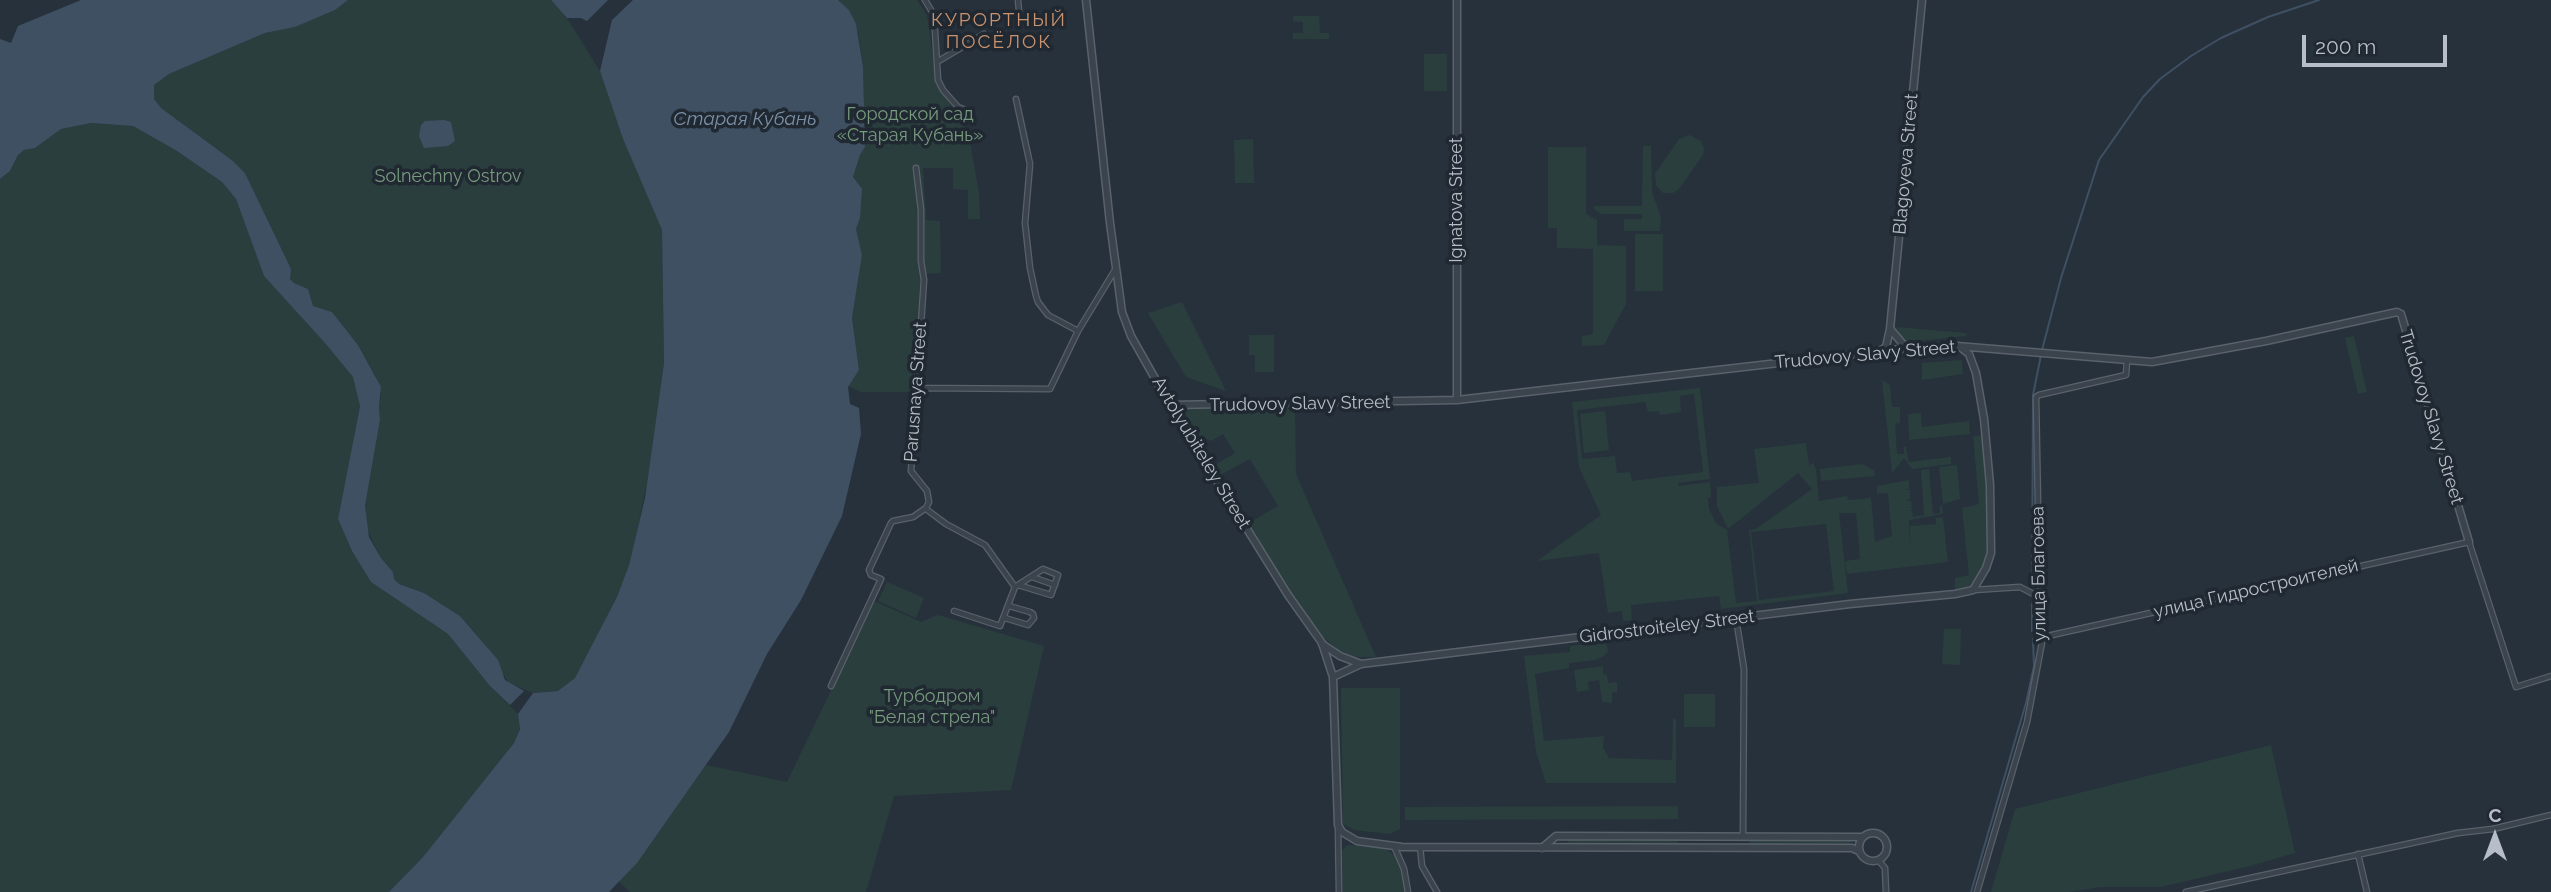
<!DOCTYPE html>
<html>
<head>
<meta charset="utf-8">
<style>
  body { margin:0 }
  #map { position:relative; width:2551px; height:892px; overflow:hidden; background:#27313c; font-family:Raleway,sans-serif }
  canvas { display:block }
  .north { position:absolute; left:2460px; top:801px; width:70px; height:70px; -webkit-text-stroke:5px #202831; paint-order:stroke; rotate:0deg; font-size:19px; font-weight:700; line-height:28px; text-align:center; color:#b7bec7 }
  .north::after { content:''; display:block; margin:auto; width:24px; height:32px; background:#b7bec7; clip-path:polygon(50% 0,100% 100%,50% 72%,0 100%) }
  .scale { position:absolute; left:2302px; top:35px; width:145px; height:32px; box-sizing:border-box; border:4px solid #b7bec7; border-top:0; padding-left:9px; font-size:21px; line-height:24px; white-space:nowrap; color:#b7bec7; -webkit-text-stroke:5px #202831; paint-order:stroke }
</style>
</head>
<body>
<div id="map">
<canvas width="2551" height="892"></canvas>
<div class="north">С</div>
<div class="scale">200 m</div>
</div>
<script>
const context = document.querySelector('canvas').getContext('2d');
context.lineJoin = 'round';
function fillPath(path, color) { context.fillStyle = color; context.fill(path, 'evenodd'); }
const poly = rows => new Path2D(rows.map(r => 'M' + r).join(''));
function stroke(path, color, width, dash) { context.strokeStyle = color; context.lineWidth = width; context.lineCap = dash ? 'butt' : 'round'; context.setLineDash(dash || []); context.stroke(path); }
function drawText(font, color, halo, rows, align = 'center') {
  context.font = font + ' Raleway,sans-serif'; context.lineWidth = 7; context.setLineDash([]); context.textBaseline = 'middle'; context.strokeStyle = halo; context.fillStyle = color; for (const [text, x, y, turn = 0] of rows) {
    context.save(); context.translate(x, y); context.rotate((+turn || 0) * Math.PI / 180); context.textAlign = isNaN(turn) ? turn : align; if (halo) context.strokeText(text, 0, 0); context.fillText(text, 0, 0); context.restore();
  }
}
fillPath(poly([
  [348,0,551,0,567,18,600,71,623,139,662,230,664,363,648,477,637,531,629,565,617,597,592,647,575,678,559,691,533,693,509,683,476,634,460,616,424,593,399,584,394,579,393,572,381,558,366,527,365,506,380,420,379,406,381,395,376,377,358,345,332,312,313,306,308,289,294,283,290,279,289,265,245,173,233,161,160,108,154,99,154,85,169,74,265,33,295,27,335,10],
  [838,0,917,0,927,15,937,85,968,131,979,193,980,219,968,219,968,190,953,189,953,168,923,168,926,220,940,221,941,273,923,274,911,392,861,392,848,386,859,370,852,318,862,255,856,229,860,218,856,184,853,177,860,155,865,147,863,67,858,32,849,10],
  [1293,16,1319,16,1320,33,1329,33,1329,39,1293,39,1293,33,1303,33,1303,22,1293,21],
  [1424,54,1447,54,1447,91,1424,91],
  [91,123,133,126,177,151,222,182,236,199,264,276,325,343,353,377,360,405,338,519,352,551,371,582,448,634,490,686,518,714,520,728,514,743,423,857,389,892,0,892,0,179,10,171,18,155,24,150,35,148,61,129],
  [1690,135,1701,141,1704,148,1703,155,1679,189,1673,193,1663,193,1656,185,1655,174,1679,139],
  [1253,139,1254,183,1235,183,1234,140],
  [1643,146,1651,146,1652,192,1661,217,1660,231,1624,231,1624,219,1642,219,1642,214,1601,214,1594,209,1594,206,1642,206],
  [1548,147,1586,147,1586,214,1597,220,1597,245,1626,246,1626,304,1604,345,1582,346,1582,336,1593,334,1593,249,1557,248,1557,228,1548,228],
  [1635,234,1663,234,1663,291,1635,291],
  [1182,302,1226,391,1186,377,1148,313],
  [1895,327,1966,333,1966,336,1910,342,1897,333],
  [1249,335,1274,335,1274,372,1255,372,1255,355,1249,355],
  [2354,336,2367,392,2358,394,2345,338],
  [1962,360,1963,374,1922,380,1922,363],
  [1882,380,1890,385,1892,407,1900,407,1900,423,1895,424,1897,454,1904,454,1904,447,1906,447,1909,462,1951,457,1951,464,1912,469,1904,458,1892,473],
  [1700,388,1710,479,1678,483,1678,486,1710,482,1711,497,1708,498,1709,509,1716,523,1727,530,1736,603,1757,601,1749,530,1756,529,1812,489,1798,473,1728,529,1717,506,1717,487,1759,483,1754,449,1806,443,1809,465,1806,467,1813,463,1816,469,1819,501,1847,496,1848,500,1871,498,1875,542,1892,536,1888,493,1877,494,1877,486,1909,480,1909,489,1904,490,1910,490,1910,499,1906,500,1911,501,1912,510,1907,511,1912,511,1913,517,1924,515,1921,470,1929,469,1933,514,1940,513,1940,506,1942,505,1943,514,1909,520,1909,547,1910,526,1936,524,1936,518,1943,517,1948,562,1847,574,1845,561,1860,559,1856,513,1839,513,1848,593,1721,609,1719,596,1631,605,1632,620,1623,621,1622,611,1608,613,1599,553,1537,561,1601,515,1579,467,1572,402],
  [1694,394,1703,472,1632,481,1630,472,1617,473,1615,456,1582,459,1577,410,1645,402,1648,412,1659,411,1660,415,1681,412,1680,396],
  [1826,524,1834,591,1759,600,1751,532],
  [1191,407,1295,407,1296,474,1376,657,1356,657,1340,651,1314,630,1304,616,1247,524,1278,506,1250,459,1218,476,1216,464,1235,453,1223,434,1211,441,1191,432,1182,417,1182,412],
  [1605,411,1609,450,1584,453,1580,414],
  [1921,413,1922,427,1969,421,1970,434,1909,440,1908,414],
  [1985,435,1989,514,1988,562,1974,585,1955,589,1955,578,1969,575,1962,508,1979,504,1973,436],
  [1862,464,1874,470,1875,476,1821,481,1820,469],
  [1957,465,1960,499,1943,504,1939,467],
  [887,582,924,598,916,618,878,601],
  [874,601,921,622,938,615,1044,646,1011,790,894,796,866,892,630,892,618,881,637,862,706,765,787,782],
  [1944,629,1961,629,1960,665,1942,664],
  [1606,642,1608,651,1604,656,1595,660,1569,663,1569,668,1535,674,1544,741,1604,736,1603,747,1609,758,1672,760,1673,719,1676,719,1676,783,1546,783,1536,752,1524,656,1570,652,1570,646],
  [1603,666,1603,674,1607,675,1608,683,1617,682,1617,692,1612,693,1612,703,1602,702,1599,680,1588,682,1589,690,1577,692,1574,670],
  [1341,688,1400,688,1400,829,1390,834,1354,830,1343,824],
  [1684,694,1715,694,1715,727,1684,727],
  [2271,745,2295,853,2250,866,2161,887,2100,887,2069,892,1991,892,2015,809],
  [1678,806,1678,819,1405,820,1405,807],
  [1569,839,1678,839,1678,846,1568,845],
  [1750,839,1850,839,1850,845,1750,845],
  [1348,845,1384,848,1394,855,1404,869,1408,892,1343,892,1342,850]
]), '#2a3e3e');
fillPath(poly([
  [81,0,348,0,335,10,295,27,265,33,169,74,154,85,154,99,161,108,233,161,245,173,291,269,290,279,294,283,308,289,313,306,332,312,358,345,381,387,379,406,380,420,365,506,369,537,381,558,393,572,394,579,399,584,424,593,460,616,498,660,505,680,524,691,510,705,490,686,448,634,371,582,352,551,338,519,360,406,353,377,325,343,264,276,236,199,222,182,177,151,133,126,91,123,61,129,35,148,24,150,18,155,10,171,0,179,0,39,11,43,18,26],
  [551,0,608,0,587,21,581,18,567,18],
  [633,0,838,0,849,10,856,24,863,67,865,147,860,155,853,177,862,189,860,218,856,229,862,255,852,318,859,370,848,387,850,404,859,408,861,434,842,516,801,600,767,654,729,732,637,863,609,892,389,892,423,857,514,743,520,729,518,714,533,693,558,691,575,678,617,597,629,565,645,498,664,363,662,230,623,139,600,71,612,20],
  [444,120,451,122,455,141,448,146,424,148,419,136,421,125,425,121]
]), '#3f5063');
stroke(poly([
  [2042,350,2061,278,2099,160,2143,97,2160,79,2191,56,2221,38,2268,17,2319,0],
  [2032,587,2033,395,2041,355],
  [2032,604,2032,631],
  [1971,892,2026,703,2034,666,2033,639]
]), '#3f5063', 2);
const minor = poly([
  [925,0,934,15,938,80,943,90,958,107,966,110],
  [1018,0,1019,11],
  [937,62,984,34],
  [1016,99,1030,164,1025,223,1030,268,1036,296,1038,302,1048,315,1078,331],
  [915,388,1050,389,1078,331,1115,270],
  [926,509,946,524,985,545,1015,587,1043,569,1058,575,1051,595,1018,585],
  [1032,577,1055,585],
  [1974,590,2020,587,2041,598],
  [954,611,1000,626,1015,587],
  [1005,618,1028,625,1034,618,1033,614,1030,612,1009,606],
  [1736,618,1744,669,1743,836],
  [2043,637,2469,542,2516,687,2551,676],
  [831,686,881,579,871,575,869,570,891,523,893,521,913,517,926,508,929,502,927,491,911,471,924,280,921,261,921,210,916,168],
  [1338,826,1339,892],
  [1394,846,1404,869,1408,892],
  [1420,847,1422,866,1437,892],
  [2358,854,2367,892],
  [1879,861,1885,868,1886,892],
  [1977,892,2027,722,2043,637,2039,558,2036,397,2039,395,2126,375,2127,360],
  [2186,892,2458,833,2493,829,2551,815]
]);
const tertiary = poly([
  [1086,0,1110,223,1122,312,1131,336,1170,405,1288,595,1322,643,1333,677,1338,825,1342,832,1357,841,1402,847,1852,848,1859,851],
  [1457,0,1457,400],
  [1890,329,1903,344,1912,347],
  [1881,350,1886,347,1890,329,1922,0],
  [1170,405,1457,400,1900,349,1957,346,2152,362,2266,341,2397,312,2401,314,2469,542],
  [1322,644,1340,656,1361,664],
  [1333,677,1361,664,1850,604,1955,594,1973,590,1986,568,1991,553,1990,485,1984,419,1976,373,1969,354,1960,347],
  '1859 847a14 14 0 1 1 28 0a14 14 0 1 1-28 0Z',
  [1542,848,1556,836,1863,837]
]);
stroke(minor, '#59616a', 7);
stroke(tertiary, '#59616a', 9);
stroke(minor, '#3b434c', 4.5);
stroke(tertiary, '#3b434c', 6);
drawText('18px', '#779b7e', '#202831', [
  ["Городской сад",910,115],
  ["«Старая Кубань»",910,136],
  ["Solnechny Ostrov",448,177],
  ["Турбодром",932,697],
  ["\"Белая стрела\"",932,718]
]);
drawText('18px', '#b7bec7', '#202831', [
  ["Blagoyeva Street",1906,164,-85],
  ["Ignatova Street",1457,200,-90],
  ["Trudovoy Slavy Street",1865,355,-5],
  ["Parusnaya Street",916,392,-86],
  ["Trudovoy Slavy Street",1300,404,-1],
  ["Trudovoy Slavy Street",2431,417,73],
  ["Avtolyubiteley Street",1201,453,59],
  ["улица Благоева",2039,574,-91],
  ["улица Гидростроителей",2256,589,-13],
  ["Gidrostroiteley Street",1667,627,-7]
]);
context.letterSpacing = '2px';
drawText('19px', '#ca936f', '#202831', [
  ["КУРОРТНЫЙ",999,20],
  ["ПОСЁЛОК",999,42]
]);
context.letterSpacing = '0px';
drawText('italic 19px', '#7b90a7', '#202831', [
  ["Старая Кубань",745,119]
]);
</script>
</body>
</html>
